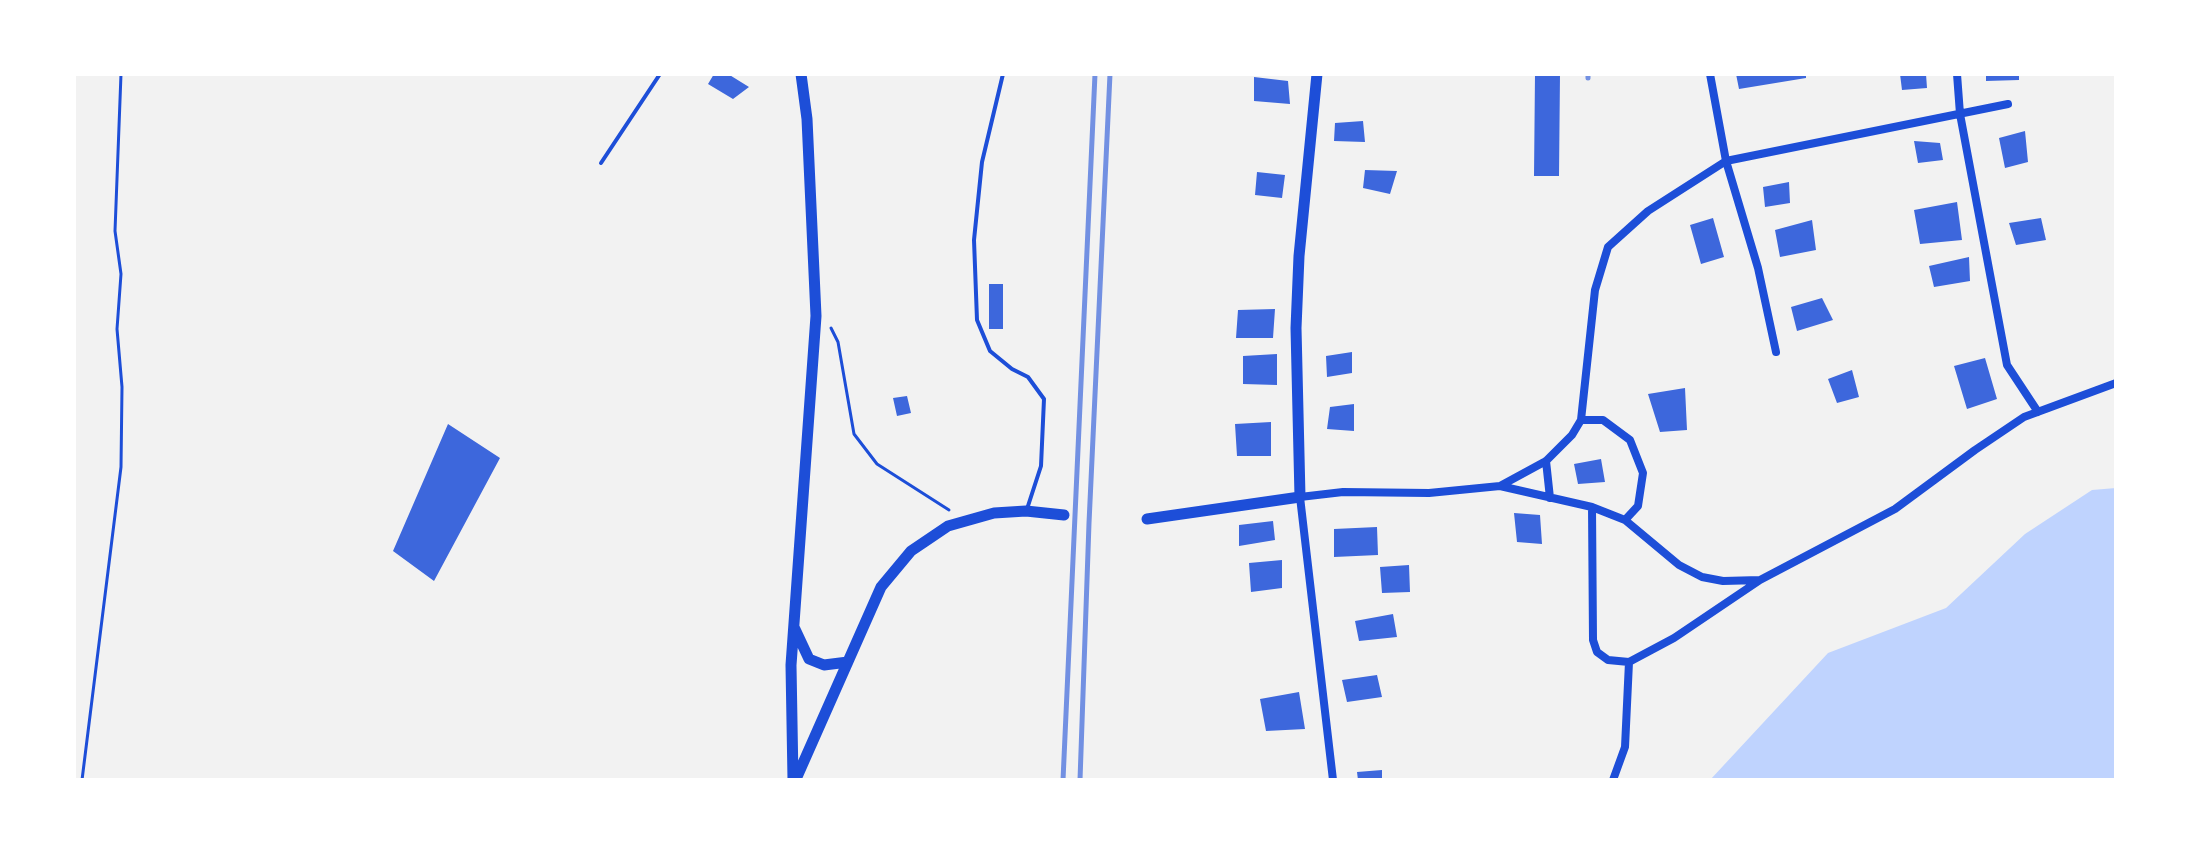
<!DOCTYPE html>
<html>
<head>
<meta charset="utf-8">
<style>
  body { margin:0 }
  #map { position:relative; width:2190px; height:854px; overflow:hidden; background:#f2f2f2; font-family:Lato,sans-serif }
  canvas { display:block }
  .frame { position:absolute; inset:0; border:76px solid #fff; pointer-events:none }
</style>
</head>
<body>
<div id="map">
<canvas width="2190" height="854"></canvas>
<div class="frame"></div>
</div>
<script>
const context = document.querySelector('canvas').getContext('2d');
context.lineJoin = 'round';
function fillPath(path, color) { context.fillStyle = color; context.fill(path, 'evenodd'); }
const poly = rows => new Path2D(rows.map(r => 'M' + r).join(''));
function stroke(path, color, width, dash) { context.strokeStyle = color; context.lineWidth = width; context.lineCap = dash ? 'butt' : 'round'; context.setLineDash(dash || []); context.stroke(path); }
fillPath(poly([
  [2116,488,2116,780,1710,780,1828,653,1946,608,2025,534,2092,490]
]), '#bfd3fe');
fillPath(poly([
  [714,74,728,74,749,87,733,99,708,84],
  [1535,74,1560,74,1559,176,1534,176],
  [1736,74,1806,74,1806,78,1739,89],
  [1900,74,1926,74,1927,88,1902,90],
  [1986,74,2019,74,2019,80,1986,81],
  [1254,77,1288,81,1290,104,1254,101],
  [1363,121,1365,142,1334,141,1335,123],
  [2025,131,2028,162,2005,168,1999,138],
  [1914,141,1940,143,1943,160,1918,163],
  [1365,170,1397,171,1390,194,1363,188],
  [1257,172,1285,175,1282,198,1255,195],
  [1789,182,1790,203,1765,207,1763,187],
  [1957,202,1962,240,1920,244,1914,210],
  [1713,218,1724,257,1701,264,1690,225],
  [2041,218,2046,240,2016,245,2009,223],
  [1812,220,1816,250,1780,257,1775,230],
  [1969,257,1970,281,1934,287,1929,266],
  [989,284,1003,284,1003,329,989,329],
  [1822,298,1833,320,1797,331,1791,307],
  [1275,309,1273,338,1236,338,1238,310],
  [1352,352,1352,373,1327,377,1326,356],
  [1277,354,1277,385,1243,384,1243,356],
  [1985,358,1997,399,1967,409,1954,366],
  [1852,370,1859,397,1837,403,1828,379],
  [1685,388,1687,430,1660,432,1648,394],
  [907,396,911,413,897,416,893,398],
  [1354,404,1354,431,1327,429,1330,407],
  [1271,422,1271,456,1237,456,1235,424],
  [448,424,500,458,434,581,393,551],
  [1601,459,1605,482,1578,484,1574,464],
  [1514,513,1540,515,1542,544,1517,542],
  [1273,521,1275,540,1239,546,1239,525],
  [1377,527,1378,555,1334,557,1334,529],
  [1282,560,1282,588,1251,592,1249,563],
  [1409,565,1410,592,1382,593,1380,567],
  [1393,614,1397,637,1359,641,1355,621],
  [1377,675,1382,697,1347,702,1342,680],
  [1299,692,1305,729,1266,731,1260,699],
  [1382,770,1382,780,1358,780,1357,772]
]), '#3d67dc');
stroke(poly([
  [831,328,838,342,854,434,877,464,949,510],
  [82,780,121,467,122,387,117,329,121,274,115,231,121,74]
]), '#1d4ed8', 3);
stroke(poly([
  [1003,74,982,162,974,240,977,320,990,351,1012,369,1028,377,1044,399,1041,466,1027,509],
  [601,163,660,74]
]), '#1d4ed8', 4);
stroke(poly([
  [1710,74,1726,161,1758,268,1776,352],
  [1957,74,1960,114,2007,365,2038,412],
  [1581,420,1603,420,1630,440,1643,473,1638,506,1625,520],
  [1546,461,1550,498],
  [1500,486,1546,461,1572,435,1581,420,1595,290,1608,247,1648,211,1726,161,2008,104],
  [1592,507,1593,640,1597,652,1608,660,1629,662,1674,638,1760,580],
  [1333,780,1300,497,1343,492,1429,493,1500,486,1592,507,1625,520,1679,565,1702,577,1723,581,1760,580,1895,509,1975,450,2024,417,2116,383],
  [1613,780,1625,747,1629,662]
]), '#1d4ed8', 8);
stroke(poly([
  [1147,519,1300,497,1296,328,1299,256,1317,74],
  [794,627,809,659,824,665,848,662],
  [796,779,881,587,911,551,948,526,994,513,1026,511,1064,515],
  [793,780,791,665,816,316,807,119,801,74]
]), '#1d4ed8', 11);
stroke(poly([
  [1588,74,1588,78],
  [1063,780,1095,74],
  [1080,780,1089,523,1110,74]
]), '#7290e2', 5);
</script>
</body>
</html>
